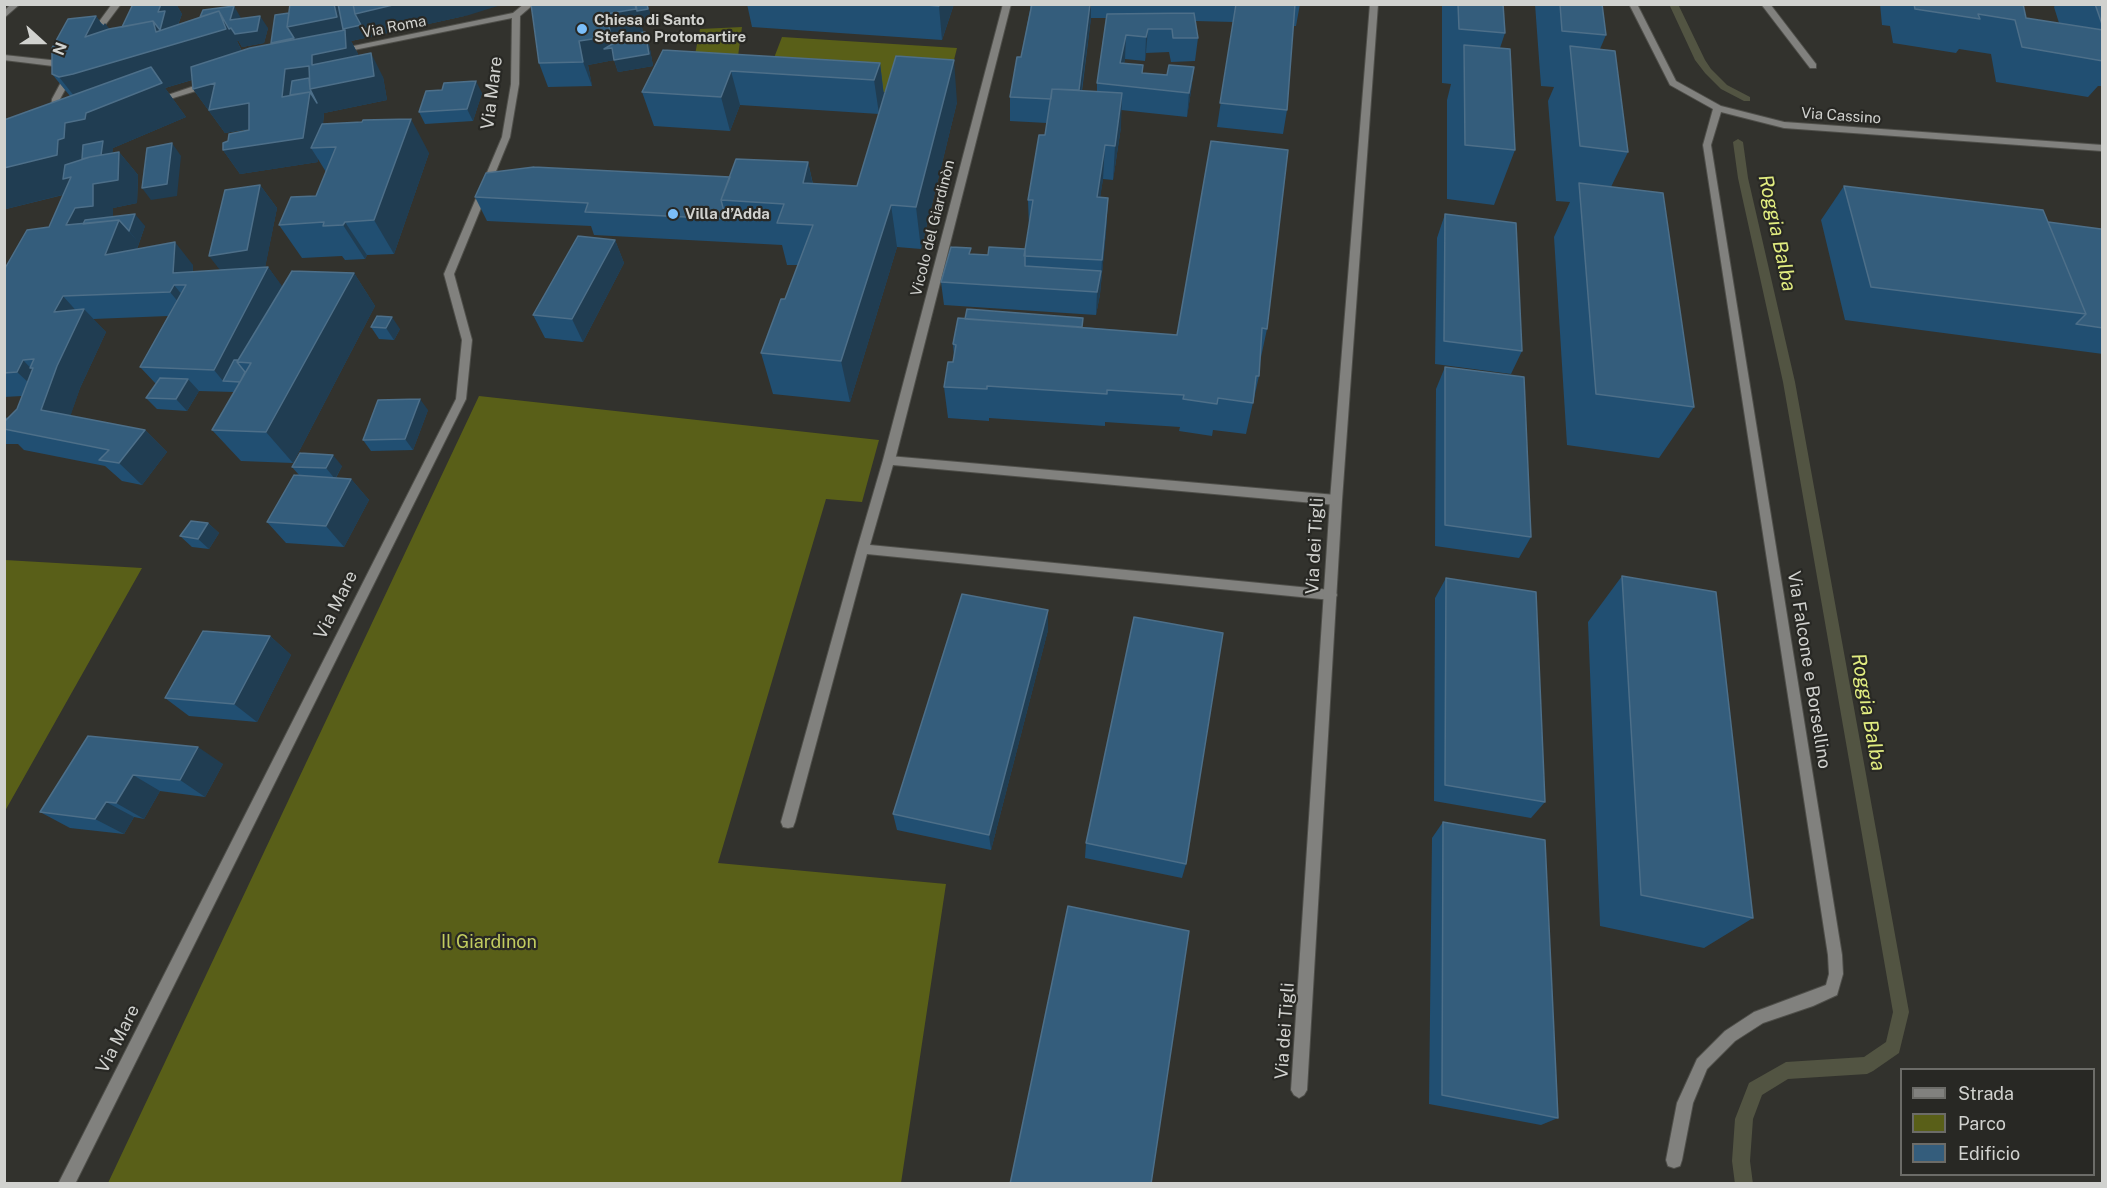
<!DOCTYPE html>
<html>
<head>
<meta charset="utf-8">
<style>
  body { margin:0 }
  #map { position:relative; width:2107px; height:1188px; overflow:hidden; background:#32322d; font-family:"Public Sans",sans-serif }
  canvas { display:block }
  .frame { position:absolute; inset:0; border:6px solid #d1d2cf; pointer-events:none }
  .legend { position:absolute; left:1900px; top:1068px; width:195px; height:108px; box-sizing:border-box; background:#282824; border:2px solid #6c6c68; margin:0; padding:8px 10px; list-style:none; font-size:18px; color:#d1d2cf }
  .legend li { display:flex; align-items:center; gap:12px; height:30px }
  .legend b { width:30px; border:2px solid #6c6c68 }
  .north { position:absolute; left:12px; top:12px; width:60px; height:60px; -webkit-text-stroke:4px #282824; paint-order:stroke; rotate:111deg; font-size:16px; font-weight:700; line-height:24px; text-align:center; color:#d1d2cf }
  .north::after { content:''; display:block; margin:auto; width:21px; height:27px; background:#d1d2cf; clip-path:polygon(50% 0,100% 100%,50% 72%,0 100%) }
</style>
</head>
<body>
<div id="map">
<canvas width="2107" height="1188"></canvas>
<div class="frame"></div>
<ul class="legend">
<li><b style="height:8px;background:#81817e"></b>Strada</li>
<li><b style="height:16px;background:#595f18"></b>Parco</li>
<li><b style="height:16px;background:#345d7c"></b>Edificio</li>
</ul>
<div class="north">N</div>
</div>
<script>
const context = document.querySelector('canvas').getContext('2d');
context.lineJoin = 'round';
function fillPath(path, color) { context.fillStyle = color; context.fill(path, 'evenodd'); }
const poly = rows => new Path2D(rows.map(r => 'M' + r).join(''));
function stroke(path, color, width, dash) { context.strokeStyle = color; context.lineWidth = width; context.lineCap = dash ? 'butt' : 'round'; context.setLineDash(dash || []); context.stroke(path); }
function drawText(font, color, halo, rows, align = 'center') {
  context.font = font + ' "Public Sans",sans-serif'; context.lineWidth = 4.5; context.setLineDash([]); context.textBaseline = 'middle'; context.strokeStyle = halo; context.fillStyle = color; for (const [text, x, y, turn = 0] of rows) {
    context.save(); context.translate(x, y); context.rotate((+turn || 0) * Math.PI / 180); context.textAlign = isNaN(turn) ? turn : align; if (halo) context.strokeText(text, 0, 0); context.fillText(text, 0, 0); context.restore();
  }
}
fillPath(poly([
  [742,27,735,78,690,80,700,29],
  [782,37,957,48,945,96,764,84],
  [479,396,879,440,862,502,826,499,718,863,946,884,901,1183,108,1183],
  [5,560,142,568,5,811,4,560]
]), '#595f18');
fillPath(poly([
  [1669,4,1678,4,1705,60,1711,69,1727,85,1750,97,1750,101,1744,101,1721,89,1705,73,1695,60,1669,4],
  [1738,139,1743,142,1748,178,1795,382,1909,1012,1899,1053,1873,1071,1867,1074,1788,1079,1762,1095,1753,1119,1750,1161,1753,1184,1735,1184,1732,1161,1735,1119,1749,1083,1786,1062,1864,1057,1886,1042,1893,1012,1783,382,1738,178,1733,142,1738,139]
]), '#525442');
const lane = poly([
  [11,4,20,4,4,18,4,11,11,4],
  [4,55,69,62,73,65,69,68,4,60,4,55],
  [889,456,1336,495,1342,500,1336,505,893,465,870,545,1331,590,1335,591,1337,595,1335,599,1331,600,867,554,795,822,793,827,788,828,783,827,781,822,857,549,883,460,889,456]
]);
const street = poly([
  [112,4,121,4,97,36,91,36,90,34,112,4],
  [524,4,534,4,520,16,519,84,510,137,454,274,472,340,466,399,75,1184,58,1184,456,399,462,340,444,274,502,137,511,84,512,18,339,53,335,51,339,49,513,13,524,4],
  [1003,4,1011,4,895,460,889,464,883,460,1003,4],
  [1370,4,1378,4,1342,500,1307,1090,1304,1095,1299,1098,1294,1095,1291,1090,1330,500,1370,4],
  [1629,4,1637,4,1676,81,1721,106,1784,122,2102,145,2102,151,1784,128,1721,112,1711,145,1842,955,1843,974,1837,995,1813,1006,1763,1023,1735,1041,1707,1069,1693,1103,1682,1160,1680,1166,1674,1168,1668,1166,1666,1160,1677,1103,1697,1059,1725,1031,1754,1012,1826,985,1829,974,1828,955,1703,145,1713,109,1670,85,1629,4],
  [1761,4,1770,4,1816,64,1816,68,1810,68,1761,4],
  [66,73,73,75,60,99,57,117,56,119,50,119,52,99,66,73],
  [209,81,213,84,212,86,157,103,153,100,209,81]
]);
stroke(lane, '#4f4f4a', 2);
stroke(street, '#4f4f4a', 2);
fillPath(lane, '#81817e');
fillPath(street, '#81817e');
fillPath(poly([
  [133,4,176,4,182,14,178,25,241,19,268,28,264,43,242,47,238,40,237,41,242,51,469,15,351,41,358,54,358,56,383,77,387,100,324,113,323,124,429,153,394,254,367,255,365,259,345,260,342,256,302,258,279,225,316,196,326,172,318,159,318,162,240,174,223,150,228,141,249,129,225,133,193,89,192,80,165,88,186,117,113,148,112,153,119,152,138,175,137,203,113,208,113,216,145,226,137,249,193,265,193,272,220,270,260,185,277,208,265,267,268,267,282,287,354,273,375,306,293,463,241,461,212,430,234,392,199,391,187,411,157,409,146,398,156,384,140,367,168,316,93,319,106,332,80,388,70,416,145,430,167,452,142,485,122,481,105,466,24,450,18,444,4,444,4,417,8,418,17,409,22,396,4,397,4,270,49,227,63,195,6,209,70,96,52,74,96,16,101,23,109,29,122,27],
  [747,4,954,4,942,40,752,27],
  [1030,4,1300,4,1296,26,1293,26,1287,110,1283,134,1217,127,1233,22,1195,21,1198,38,1195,61,1171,62,1169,52,1146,53,1145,61,1125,59,1124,63,1143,73,1167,75,1194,67,1191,91,1187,117,1121,110,1121,127,1113,180,1103,179,1100,197,1108,198,1106,232,1100,294,1096,315,944,305,941,282,971,254,988,255,1025,249,1029,227,1028,200,1045,135,1047,123,1010,121,1010,97,1021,57,1030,10],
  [1091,18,1106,18,1097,83,1097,91,1082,91],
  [1442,4,1503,4,1505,33,1500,48,1515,150,1494,205,1447,199,1447,100,1451,84,1442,83],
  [1535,4,1602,4,1606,35,1600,49,1628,152,1611,187,1694,407,1659,458,1567,445,1554,237,1570,202,1556,201,1548,101,1554,87,1541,86],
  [1880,4,2023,4,2026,18,2059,23,2054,7,2056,4,2103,4,2103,86,2098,86,2088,97,1996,82,1991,54,1959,49,1956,53,1893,43,1890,26,1882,25],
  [648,6,652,22,641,23,643,32,645,32,649,44,653,66,618,72,614,60,588,65,592,86,548,87,539,63],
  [663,50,880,63,884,96,957,102,921,249,897,247,850,402,773,394,761,353,785,299,798,265,787,265,782,245,594,235,591,226,487,221,475,197,730,177,808,162,813,184,857,186,879,114,740,105,730,131,654,126,642,92],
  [482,93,473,121,425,124,419,112],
  [1211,141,1267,329,1260,362,1259,376,1246,434,1213,430,1212,436,1179,431,1180,427,1105,422,1105,426,989,418,989,421,948,418,944,387,953,362,954,357,953,344,1083,327,1177,335],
  [1844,186,2103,231,2103,354,1845,320,1821,220],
  [1445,214,1522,351,1511,374,1435,364,1437,238],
  [615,240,624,263,583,342,545,338,533,315],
  [371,327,400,329,394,340,379,339],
  [1445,367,1531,537,1519,558,1435,546,1436,389],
  [428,410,413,450,371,451,363,440],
  [342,466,336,478,351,479,369,500,344,547,286,543,267,522,299,475,292,467],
  [208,523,219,533,209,549,192,547,180,536],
  [1622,576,1753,918,1704,948,1600,926,1588,622],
  [1446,578,1545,802,1531,818,1434,801,1435,598],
  [1048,630,991,850,897,830,893,814],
  [270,636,291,655,257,722,189,716,165,698],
  [88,736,223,764,205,797,160,791,144,819,134,817,124,834,70,828,40,812],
  [1443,822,1558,1118,1541,1125,1429,1104,1432,838],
  [1086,843,1186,864,1182,878,1085,858]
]), '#214f72');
fillPath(poly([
  [161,4,176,4,182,14,176,29,219,11,229,29,260,16,268,28,264,43,242,47,238,40,237,41,247,63,165,88,186,117,113,148,109,180,119,152,138,175,137,203,113,208,113,229,66,225,74,192,6,209,4,208,4,168,58,140,65,123,86,111,59,77,85,37,96,16,103,26,105,23,114,35,153,21],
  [334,4,339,4,355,14,397,4,504,4,469,15,351,41,358,54,359,72,371,53,383,77,387,100,324,113,320,148,311,148,318,159,318,162,240,174,223,150,303,138,282,97,285,69,312,65,271,43,287,27],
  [635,4,659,4,648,6,652,22,641,23,643,32,645,32,649,44,653,66,618,72,614,60,588,65,592,86,583,62,579,41,606,14],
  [940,4,954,4,942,40,939,6],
  [1090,4,1091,4,1091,18,1077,124,1078,101],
  [234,6,241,18,230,20],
  [1148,29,1146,53,1145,61,1146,37],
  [1126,35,1125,59,1119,86,1120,63],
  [954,60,957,102,921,249,916,207],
  [880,63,884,97,879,114,874,80],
  [1194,67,1191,91,1187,117,1189,93],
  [731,71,740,105,730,131,721,97],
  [476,81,482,93,473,121,467,109],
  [215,83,249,103,264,126,225,133,193,89],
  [1122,93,1121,127,1113,180,1115,146],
  [411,119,429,153,394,254,374,220],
  [172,143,181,156,177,196,151,200,142,188],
  [1105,145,1103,179,1095,231,1097,197],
  [808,162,817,205,812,226,803,183],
  [260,185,277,208,264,273,227,279,209,256],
  [1108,198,1106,232,1100,294,1102,260],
  [891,205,897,247,850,402,841,361],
  [135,214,145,226,139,243,129,231],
  [119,220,139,243,126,278,105,255],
  [345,222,367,255,365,259,343,225],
  [615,240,624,263,583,342,572,319],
  [175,242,193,265,192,293,173,273],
  [268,267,285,290,237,362,223,381,214,370],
  [1101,271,1100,294,1096,315,1097,292],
  [354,273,375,306,293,463,266,432],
  [174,285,193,308,189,315,170,292],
  [63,296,81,316,84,309,106,332,80,388,65,432,41,410,54,312],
  [392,317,400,329,394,340,386,328],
  [23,360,46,384,41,394,17,372],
  [188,379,199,391,187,411,176,399],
  [420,399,428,410,413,450,405,439],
  [145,430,167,452,142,485,119,463],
  [333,455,342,466,335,479,326,468],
  [351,479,369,500,344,547,326,526],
  [208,523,219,533,209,549,198,539],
  [1048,610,1048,630,991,850,989,835],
  [270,636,291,655,257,722,234,704],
  [198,747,223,764,205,797,180,780],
  [133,775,160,791,144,819,116,803],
  [106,802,134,817,124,834,95,819]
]), '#203d52');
const building = poly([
  [133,4,161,4,158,12,165,11,160,30,153,21,122,27,133,4],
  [290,4,334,4,337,17,287,27,290,4],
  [338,4,353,4,355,14,361,25,343,29,338,4],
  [353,4,397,4,355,14,353,4],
  [531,4,635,4,636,9,606,14,610,31,599,38,579,41,583,62,539,63,531,4],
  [636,4,647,4,648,9,637,11,636,4],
  [913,4,940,4,939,6,913,4],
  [1032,4,1090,4,1079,90,1052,89,1051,99,1010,97,1017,57,1021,57,1032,4],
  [1236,4,1295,4,1287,110,1220,103,1236,4],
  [1458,4,1503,4,1505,33,1459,29,1458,4],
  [1560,4,1602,4,1606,35,1562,31,1560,4],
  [1914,4,2023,4,2026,18,2103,30,2103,61,2022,47,2015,20,1978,14,1980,19,1915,9,1914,4],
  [2095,4,2103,4,2103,27,2095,4],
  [234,6,230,20,260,16,257,31,235,34,231,28,229,29,219,11,200,17,203,10,234,6],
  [219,11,226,29,73,74,59,77,52,74,52,48,68,19,96,16,85,37,109,29,153,21,156,32,219,11],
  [289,13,287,27,294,38,271,43,275,15,289,13],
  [1194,13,1198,38,1173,38,1172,29,1148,29,1146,37,1126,35,1120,63,1143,65,1142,73,1167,75,1169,65,1194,67,1189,93,1097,83,1107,14,1194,13],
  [345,30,346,48,312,55,312,65,371,53,374,76,310,89,309,66,285,69,282,97,310,92,303,138,223,150,223,143,228,141,229,134,249,130,249,103,209,110,215,83,193,89,191,67,250,48,345,30],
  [645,32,649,54,614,60,612,48,604,49,614,43,612,37,645,32],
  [1464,45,1510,49,1515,150,1465,145,1464,45],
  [1570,46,1615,51,1628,152,1580,146,1570,46],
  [663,50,880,63,874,80,731,71,721,97,642,92,663,50],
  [896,56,954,60,916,207,891,205,841,361,761,353,781,299,785,299,813,225,777,223,784,204,721,200,736,159,808,162,803,183,857,186,896,56],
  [151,67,162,83,86,113,85,119,65,123,64,138,58,140,57,155,4,168,4,120,151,67],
  [309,78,310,89,317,103,310,92,290,95,292,81,309,78],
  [476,81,467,109,419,112,426,91,442,90,444,83,476,81],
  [1052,89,1122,93,1115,146,1105,145,1097,197,1108,198,1102,260,1024,256,1033,200,1028,200,1039,135,1045,135,1052,89],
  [411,119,374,220,345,222,343,225,323,226,324,222,279,225,291,197,316,196,336,147,311,148,322,124,362,122,363,120,411,119],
  [103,141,101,155,90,157,82,159,83,145,103,141],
  [1211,141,1288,150,1267,329,1262,328,1259,376,1256,376,1253,403,1218,398,1217,404,1183,399,1184,395,1107,390,1107,394,987,386,987,389,944,387,948,362,953,362,956,345,953,344,958,318,1177,335,1211,141],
  [172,143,167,184,142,188,147,148,172,143],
  [119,152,118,180,93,184,93,206,75,208,66,225,119,220,105,255,175,242,173,273,268,267,214,370,140,367,186,285,174,285,170,292,63,296,54,312,84,309,57,366,41,410,145,430,119,463,99,460,109,450,4,429,4,422,17,409,33,368,30,368,34,359,23,360,17,372,4,373,4,270,27,230,49,227,71,177,63,179,65,165,90,157,119,152],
  [534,167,730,177,721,200,726,219,585,212,588,203,475,197,486,173,534,167],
  [1579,183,1663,193,1694,407,1596,394,1579,183],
  [260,185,247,250,209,256,225,190,260,185],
  [1844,186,2043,210,2086,314,1871,287,1844,186],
  [135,214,129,231,119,220,83,224,85,220,135,214],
  [1445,214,1516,223,1522,351,1444,341,1445,214],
  [2048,222,2101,229,2103,231,2103,328,2076,324,2086,314,2048,222],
  [578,236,615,240,572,319,533,315,578,236],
  [951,247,971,248,969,254,988,255,989,247,1025,249,1025,266,1101,271,1097,292,941,282,951,247],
  [292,271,354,273,266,432,212,430,251,363,237,362,292,271],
  [967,309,1083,318,1082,327,965,319,967,309],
  [377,316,392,317,386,328,371,327,377,316],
  [234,360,238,360,237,362,245,372,240,382,223,381,234,360],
  [1445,367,1524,377,1531,537,1445,525,1445,367],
  [160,378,188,379,176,399,146,398,160,378],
  [420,399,405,439,363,440,378,400,420,399],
  [300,453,333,455,326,468,292,467,300,453],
  [294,475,351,479,326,526,267,522,294,475],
  [191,521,208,523,198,539,180,536,191,521],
  [1622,576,1716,592,1753,918,1641,895,1622,576],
  [1446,578,1536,592,1545,802,1445,785,1446,578],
  [962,594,1048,610,989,835,893,814,962,594],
  [1134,617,1223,633,1186,864,1086,843,1134,617],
  [203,631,270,636,234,704,165,698,203,631],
  [88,736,198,747,180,780,133,775,116,803,106,802,95,819,40,812,88,736],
  [1443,822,1545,840,1558,1118,1442,1095,1443,822],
  [1068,906,1189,931,1151,1184,1010,1184,1068,906]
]);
fillPath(building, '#345d7c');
stroke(building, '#4d6f89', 1.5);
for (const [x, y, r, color] of [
  [582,29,6,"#7bbef9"],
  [673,214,6,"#7bbef9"]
]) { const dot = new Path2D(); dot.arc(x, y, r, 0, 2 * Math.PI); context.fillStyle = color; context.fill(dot); stroke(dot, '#282824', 2); }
drawText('bold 15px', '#d1d2cf', '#282824', [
  ["Chiesa di Santo",594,20],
  ["Stefano Protomartire",594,37],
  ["Villa d’Adda",685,214]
], 'left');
drawText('15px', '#d1d2cf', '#282824', [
  ["Via Roma",394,27,-11],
  ["Via Cassino",1841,116,4],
  ["Vicolo del Giardinòn",933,228,-76]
]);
drawText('18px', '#d1d2cf', '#282824', [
  ["Via Mare",492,93,-83],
  ["Via dei Tigli",1315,546,-87],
  ["Via Mare",336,605,-63],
  ["Via Falcone e Borsellino",1809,670,81],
  ["Via dei Tigli",1285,1031,-86],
  ["Via Mare",118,1039,-63]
]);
drawText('18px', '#c2cc5f', '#282824', [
  ["Il Giardinon",489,942]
]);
drawText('italic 20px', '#e2ed80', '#282824', [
  ["Roggia Balba",1777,233,78],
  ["Roggia Balba",1868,712,80]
]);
</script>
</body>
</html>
